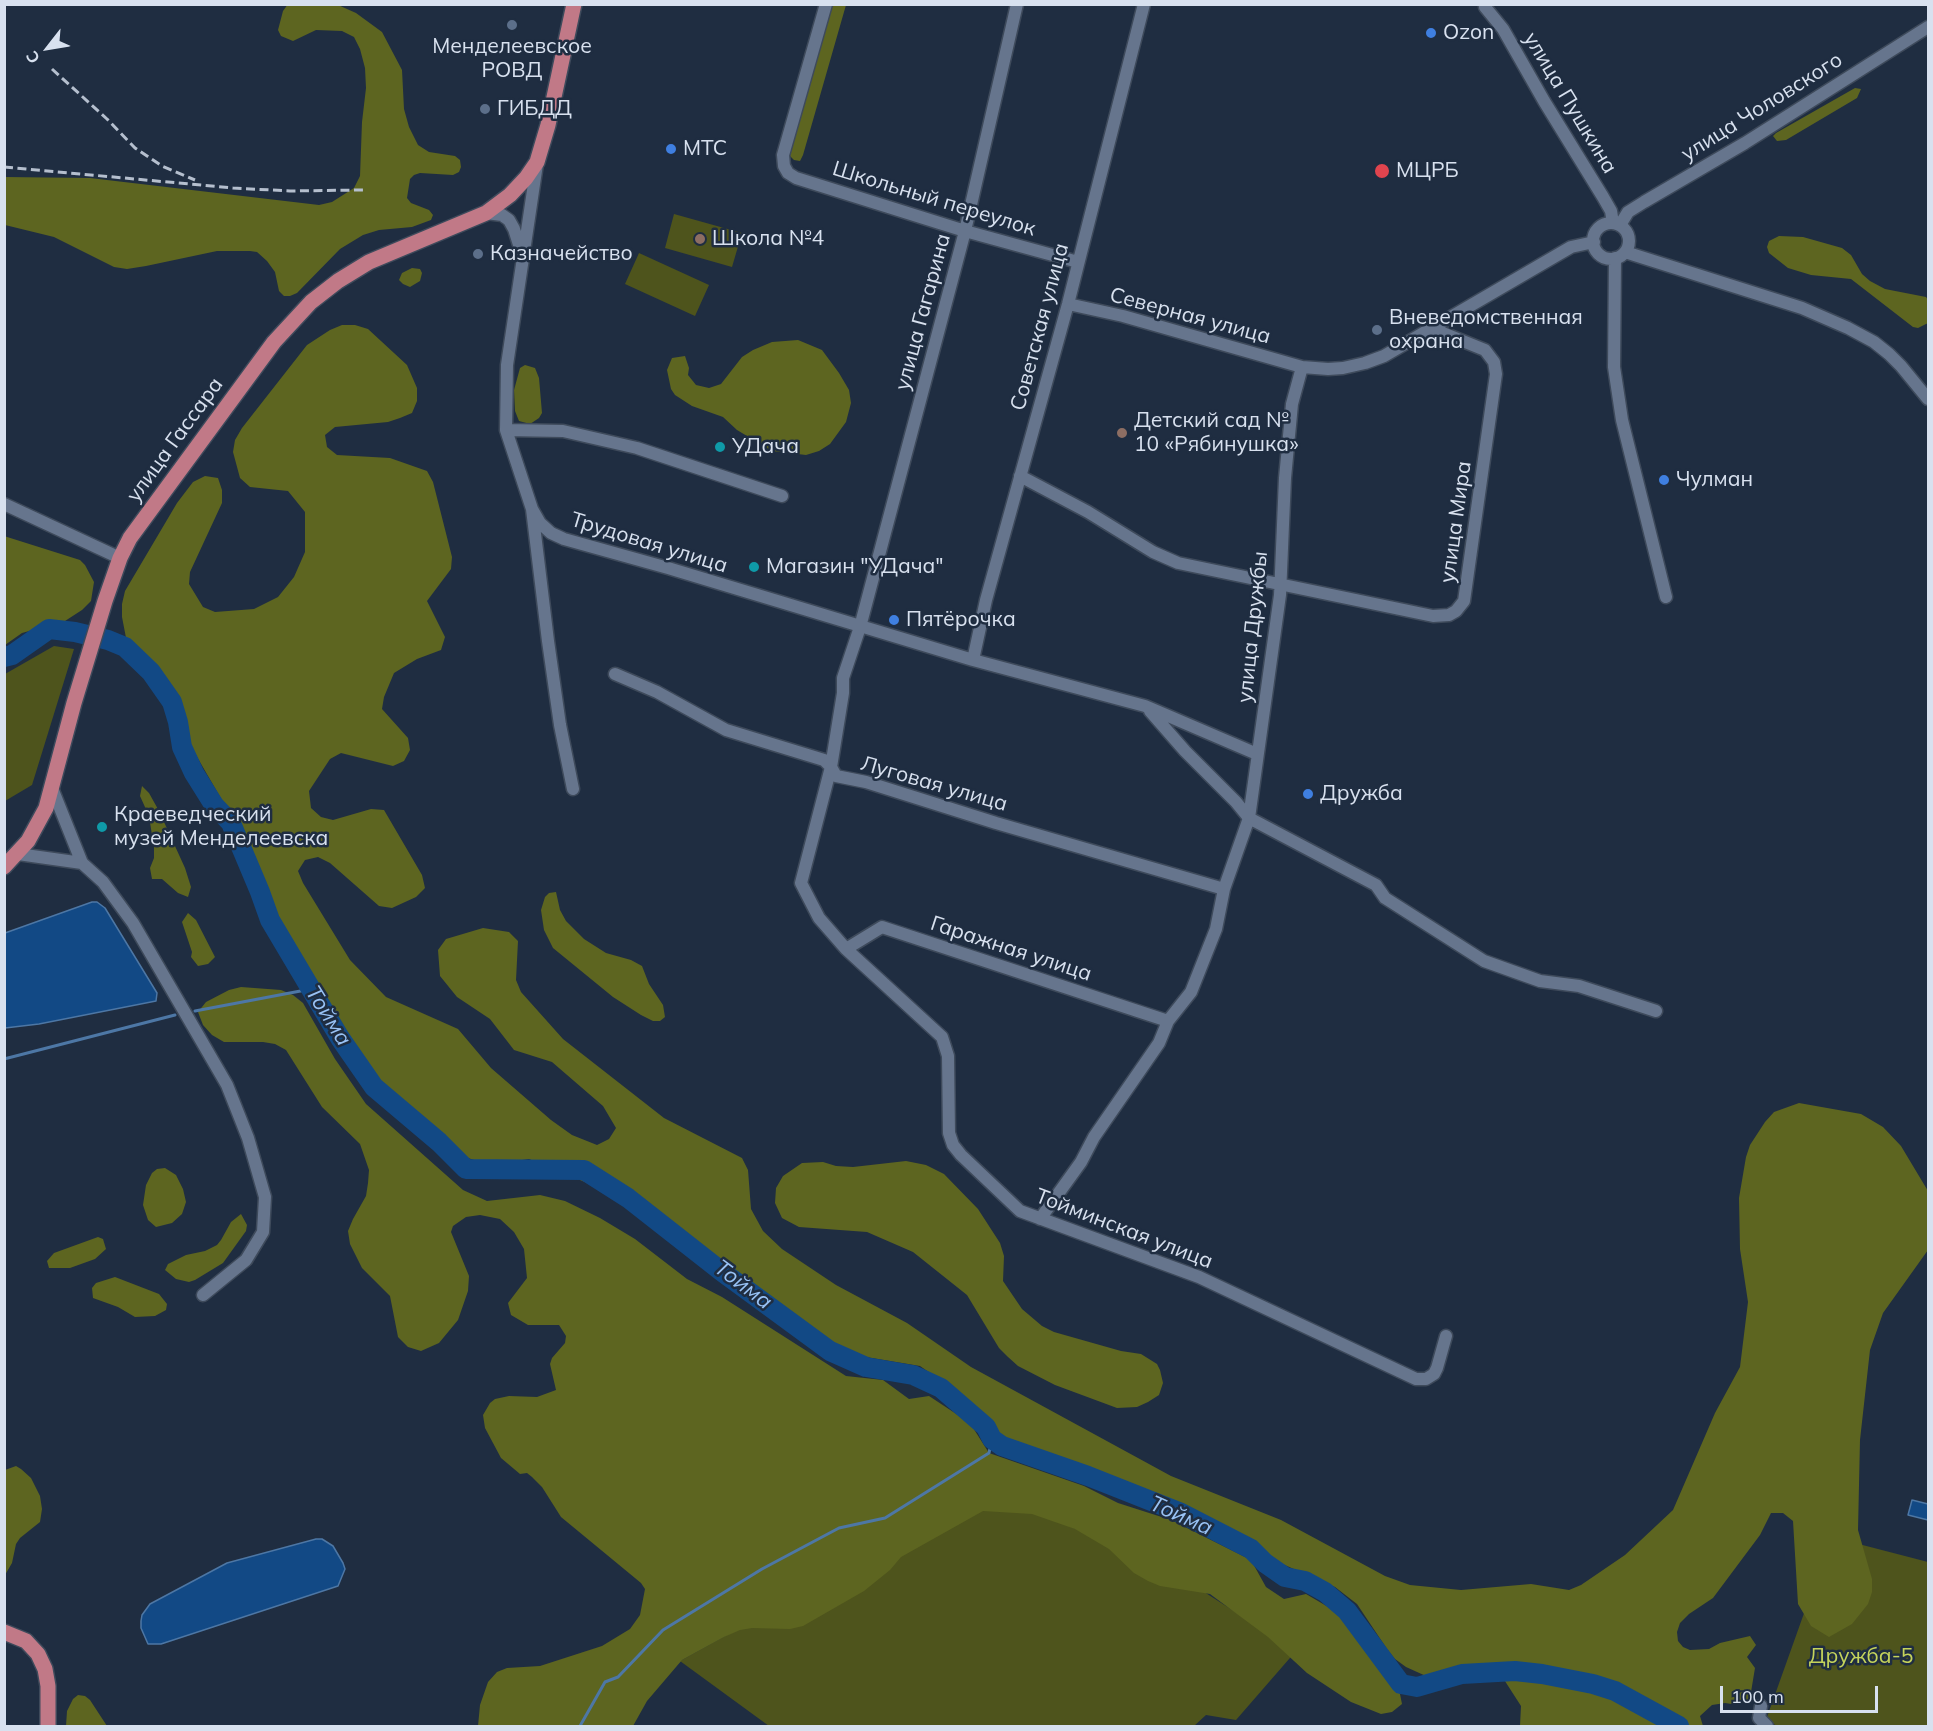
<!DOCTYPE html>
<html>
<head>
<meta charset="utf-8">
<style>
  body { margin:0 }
  #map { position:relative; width:1933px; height:1731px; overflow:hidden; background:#1f2d41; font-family:Mulish,sans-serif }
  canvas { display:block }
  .frame { position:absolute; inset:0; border:6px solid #d8e1ef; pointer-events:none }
  .north { position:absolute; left:18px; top:18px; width:60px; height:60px; -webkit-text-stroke:4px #1f2d41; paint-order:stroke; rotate:239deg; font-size:16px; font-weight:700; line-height:24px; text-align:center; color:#d8e1ef }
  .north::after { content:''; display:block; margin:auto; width:21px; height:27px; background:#d8e1ef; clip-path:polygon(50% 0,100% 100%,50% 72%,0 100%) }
  .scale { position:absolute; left:1720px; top:1686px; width:158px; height:27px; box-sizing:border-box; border:3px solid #d8e1ef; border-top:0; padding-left:8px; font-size:18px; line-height:21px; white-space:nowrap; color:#d8e1ef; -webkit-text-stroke:4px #1f2d41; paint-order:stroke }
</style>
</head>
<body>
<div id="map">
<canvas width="1933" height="1731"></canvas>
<div class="frame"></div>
<div class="north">С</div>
<div class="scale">100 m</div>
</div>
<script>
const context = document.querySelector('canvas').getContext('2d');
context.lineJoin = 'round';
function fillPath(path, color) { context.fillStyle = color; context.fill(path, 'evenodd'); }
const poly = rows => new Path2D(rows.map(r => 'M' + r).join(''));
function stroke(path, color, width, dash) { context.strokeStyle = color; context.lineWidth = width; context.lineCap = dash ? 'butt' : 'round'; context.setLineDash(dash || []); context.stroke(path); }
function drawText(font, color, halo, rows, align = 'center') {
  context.font = font + ' Mulish,sans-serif'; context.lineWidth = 5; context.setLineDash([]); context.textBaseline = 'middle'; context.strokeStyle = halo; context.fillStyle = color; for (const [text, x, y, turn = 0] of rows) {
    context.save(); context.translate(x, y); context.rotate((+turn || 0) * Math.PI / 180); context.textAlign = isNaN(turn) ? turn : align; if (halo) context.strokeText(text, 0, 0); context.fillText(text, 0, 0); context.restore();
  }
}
fillPath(poly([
  [674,214,742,233,732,267,665,248],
  [639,253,709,285,695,316,625,284],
  [54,646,74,649,32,785,5,801,5,674],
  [986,1492,1159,1563,1296,1651,1236,1720,1206,1715,1194,1726,769,1726,680,1661],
  [1833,1532,1851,1542,1928,1562,1928,1726,1776,1726,1767,1717]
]), '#4e541c');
fillPath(poly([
  [288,4,338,5,356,13,382,32,402,70,404,109,409,127,418,145,429,152,455,156,460,160,461,167,459,172,453,175,420,173,414,175,410,179,407,198,411,203,429,210,433,215,431,220,412,227,379,230,363,235,340,249,297,293,290,296,284,296,279,291,275,272,267,261,257,252,250,251,217,251,146,266,127,269,114,267,54,237,5,225,5,177,90,178,319,205,332,202,354,188,360,176,362,122,366,88,365,68,360,49,354,37,342,31,316,30,293,41,281,36,278,30,283,11],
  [830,5,846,5,803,155,800,161,794,160,789,155],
  [1855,88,1861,89,1857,98,1786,140,1777,141,1773,136,1776,133],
  [1779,236,1803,237,1842,248,1851,255,1862,274,1870,281,1885,289,1926,297,1928,300,1928,323,1918,328,1913,327,1851,279,1811,275,1788,268,1769,253,1767,247,1769,241],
  [412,268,420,269,422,273,420,281,410,287,403,284,399,280,402,273],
  [342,325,355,325,368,329,407,365,417,388,417,401,412,413,400,418,388,422,335,427,325,435,327,447,337,455,390,458,427,471,433,482,452,557,451,569,427,601,445,637,441,650,417,659,394,673,384,697,382,709,408,738,410,750,404,761,393,766,341,753,330,759,309,791,311,808,321,817,333,820,371,809,384,810,422,875,425,888,416,897,392,908,379,906,330,863,318,857,305,860,298,871,303,883,350,960,386,997,458,1029,491,1068,551,1120,572,1135,597,1145,609,1139,616,1128,603,1106,552,1062,514,1050,490,1019,457,997,440,976,438,950,446,939,483,928,509,932,518,941,516,980,521,992,563,1039,664,1118,742,1158,748,1170,751,1209,763,1231,782,1249,836,1285,907,1323,971,1367,1171,1476,1281,1520,1385,1576,1410,1585,1461,1590,1531,1584,1569,1590,1581,1585,1625,1555,1673,1510,1715,1413,1740,1367,1748,1302,1740,1249,1739,1198,1746,1157,1750,1145,1765,1122,1774,1112,1799,1103,1861,1114,1883,1127,1901,1146,1928,1191,1928,1250,1883,1313,1870,1350,1860,1440,1858,1530,1872,1579,1872,1592,1868,1604,1852,1624,1829,1637,1811,1626,1798,1604,1793,1521,1783,1513,1771,1513,1760,1535,1713,1598,1689,1614,1680,1623,1677,1632,1678,1641,1683,1647,1690,1650,1709,1649,1720,1643,1750,1636,1756,1645,1747,1657,1755,1668,1750,1698,1738,1705,1725,1703,1712,1705,1700,1716,1703,1726,1520,1726,1521,1706,1503,1678,1437,1681,1406,1667,1395,1659,1387,1649,1357,1604,1335,1587,1010,1445,999,1438,953,1389,920,1366,830,1351,756,1306,609,1192,529,1159,489,1165,465,1157,383,1088,283,942,260,892,250,849,189,743,180,705,166,681,127,643,122,617,122,604,125,591,177,503,193,482,205,476,218,478,222,490,222,503,190,572,189,584,203,607,215,612,254,609,278,597,294,577,305,552,305,512,288,491,250,487,240,478,233,452,235,440,242,428,307,345,330,330],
  [798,340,822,350,839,373,849,390,851,403,846,422,830,444,819,451,806,455,772,451,737,430,723,417,692,406,675,395,671,389,667,370,672,358,685,356,689,368,688,375,696,385,709,388,721,384,742,357,753,350,772,342],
  [525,365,535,368,539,378,542,413,539,418,530,424,519,421,515,411,514,390,520,368],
  [4,536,80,560,85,565,94,582,91,601,82,610,65,621,22,633,5,645],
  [142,786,149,793,159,811,185,868,191,887,188,897,178,893,162,879,152,879,150,868,154,858,154,848,149,816,140,796],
  [556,892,560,910,566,921,584,939,606,953,631,960,642,966,649,984,663,1005,665,1017,660,1021,653,1021,641,1015,613,997,553,948,544,930,541,910,545,897,549,893],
  [188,913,196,920,215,957,208,964,198,966,191,957,192,952,182,922],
  [241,987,281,990,293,995,303,1003,335,1059,366,1104,463,1190,487,1201,540,1195,565,1201,600,1218,635,1239,687,1279,722,1297,846,1376,883,1380,909,1399,929,1396,970,1423,989,1453,1084,1486,1118,1503,1171,1520,1251,1560,1266,1587,1284,1599,1306,1594,1335,1611,1350,1625,1380,1660,1400,1694,1402,1704,1392,1712,1381,1714,1351,1702,1307,1673,1268,1637,1210,1594,1160,1586,1148,1581,1134,1573,1109,1549,1075,1529,1032,1514,983,1511,901,1557,890,1570,864,1591,803,1626,790,1629,752,1628,740,1630,724,1637,682,1660,647,1701,633,1726,478,1726,480,1705,488,1682,497,1672,507,1668,540,1666,602,1646,630,1629,640,1615,645,1589,641,1583,561,1517,542,1487,532,1477,527,1473,520,1474,501,1458,485,1428,483,1415,490,1403,495,1399,509,1396,537,1397,556,1390,550,1364,552,1358,565,1343,566,1336,559,1325,528,1325,511,1315,508,1303,527,1278,524,1249,514,1232,500,1219,480,1215,466,1217,453,1226,451,1232,469,1276,468,1291,458,1320,439,1343,421,1351,408,1347,398,1337,390,1296,362,1268,350,1244,348,1231,353,1219,366,1196,368,1183,369,1170,360,1144,322,1107,286,1050,275,1044,263,1042,224,1042,212,1035,203,1025,198,1012,206,1002,229,990],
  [906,1161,926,1165,944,1174,978,1209,1000,1243,1004,1256,1003,1281,1022,1309,1042,1326,1054,1332,1121,1351,1141,1354,1157,1364,1160,1370,1163,1383,1159,1395,1148,1402,1137,1407,1117,1408,1055,1385,1018,1366,1008,1357,999,1348,967,1295,913,1252,867,1232,799,1227,782,1218,775,1203,776,1188,783,1176,802,1163,823,1162,836,1166,853,1167],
  [165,1168,176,1175,183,1189,186,1202,182,1214,172,1223,156,1227,148,1220,143,1205,146,1185,152,1173,157,1169],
  [241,1214,247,1225,246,1231,223,1263,195,1280,189,1282,176,1279,165,1270,168,1264,186,1255,205,1251,217,1245,221,1240,231,1222],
  [98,1237,103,1239,106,1249,95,1259,70,1268,49,1268,47,1261,54,1253],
  [115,1277,159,1294,167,1304,166,1310,155,1316,135,1317,118,1307,93,1298,92,1288,96,1283],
  [16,1466,21,1469,31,1478,40,1496,42,1509,40,1522,20,1538,16,1544,12,1563,5,1575,5,1470],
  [78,1695,85,1696,90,1700,107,1726,66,1726,67,1711,73,1699]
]), '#5d6520');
const water = poly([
  [92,902,97,902,105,908,157,993,156,1001,39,1024,5,1028,5,933,92,902],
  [1912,1500,1928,1504,1928,1520,1908,1515,1912,1500],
  [316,1539,322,1539,333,1546,343,1563,345,1569,338,1586,161,1644,148,1644,141,1628,141,1621,142,1615,150,1604,227,1563,316,1539]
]);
fillPath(water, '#124985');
stroke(water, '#4d77a5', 1.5);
stroke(poly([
  [195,1011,311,989],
  [4,1059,175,1015],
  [580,1726,605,1682,618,1677,663,1630,762,1569,839,1528,885,1518,989,1453,992,1439]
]), '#4d77a5', 3);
stroke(poly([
  [4,657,12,655,49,629,75,632,108,640,125,647,151,672,172,702,178,722,182,747,194,773,214,805,231,823,260,892,270,920,340,1038,374,1087,439,1142,466,1169,584,1170,628,1198,721,1271,830,1351,866,1367,913,1375,941,1388,986,1427,992,1439,1002,1446,1088,1476,1179,1512,1251,1549,1265,1563,1285,1577,1305,1581,1325,1592,1347,1611,1401,1684,1417,1687,1462,1674,1515,1671,1542,1674,1593,1684,1615,1691,1679,1726]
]), '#124985', 20);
const minor = poly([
  [826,4,783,155,784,166,788,173,796,178,965,231,1078,262],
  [1017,4,965,231,860,627,843,678,843,693,831,767,801,883,819,918,846,949,942,1037,948,1056,949,1133,953,1145,961,1155,1020,1211,1199,1277,1416,1379,1426,1379,1434,1374,1437,1368,1446,1336],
  [1485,7,1503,29,1544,101,1603,197,1611,211,1613,223],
  [537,164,507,365,506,430,532,509,548,641,560,725,573,789],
  [486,213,502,215,509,220,514,229,521,251],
  '1593 241a18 18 0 1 1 36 0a18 18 0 1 1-36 0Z',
  [1620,225,1628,212,1644,202,1745,143,1928,27],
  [1625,252,1802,308,1848,328,1874,342,1889,354,1901,366,1928,399],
  [1615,258,1614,367,1622,420,1666,597],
  [1068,304,1123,316,1302,367,1328,369,1343,368,1365,363,1384,356,1571,247,1594,242],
  [506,430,563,431,637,448,782,496],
  [1020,476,1088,512,1153,552,1178,563,1433,616,1449,615,1456,611,1464,601,1496,374,1494,362,1485,350,1433,329],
  [4,504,120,558],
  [532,509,540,523,551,533,564,539,668,568,973,660,1145,706,1257,754],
  [973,660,986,600,1068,304,1144,4],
  [615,674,657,692,726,730,824,760,831,767,836,776,866,782,996,823,1224,889],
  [1150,711,1185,751,1236,802,1249,818,1376,885,1385,898,1484,961,1540,981,1579,986,1656,1011],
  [52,788,82,863,103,882,133,923,227,1085,248,1138,265,1197,263,1232,246,1260,203,1295],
  [18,854,82,863],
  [846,949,882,927,1168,1021],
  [1040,1219,1081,1162,1094,1137,1159,1043,1168,1021,1191,992,1216,929,1224,889,1249,818,1280,595,1285,478,1292,404,1302,367],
  [1761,1706,1759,1718,1767,1726]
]);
const major = poly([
  [4,867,28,841,46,808,74,703,105,601,120,558,130,538,274,342,311,302,338,281,369,262,486,213,510,195,526,178,537,162,548,125,574,4],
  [4,1632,26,1641,38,1654,45,1669,48,1686,48,1726]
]);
stroke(minor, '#3e4a5b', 15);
stroke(major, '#3e4a5b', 18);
stroke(minor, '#66758d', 12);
stroke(major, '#c17987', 15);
stroke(poly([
  [52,69,107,119,135,148,162,166,195,180],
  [4,167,233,188,290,191,363,190]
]), '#b5bfce', 3, [9, 4.5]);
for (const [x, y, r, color] of [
  [512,25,6,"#5c6f8a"],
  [1431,33,6,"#3f7fe0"],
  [485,109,6,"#5c6f8a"],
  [671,149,6,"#3f7fe0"],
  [1382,171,8,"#e0444e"],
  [700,239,6,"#8d6e63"],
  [478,254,6,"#5c6f8a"],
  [1377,330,6,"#5c6f8a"],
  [1122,433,6,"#8d6e63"],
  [720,447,6,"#0f9aa8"],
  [1664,480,6,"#3f7fe0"],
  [754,567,6,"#0f9aa8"],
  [894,620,6,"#3f7fe0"],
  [1308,794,6,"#3f7fe0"],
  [102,827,6,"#0f9aa8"]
]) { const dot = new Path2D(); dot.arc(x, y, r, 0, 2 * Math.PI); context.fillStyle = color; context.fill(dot); stroke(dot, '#1f2d41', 2); }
drawText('21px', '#d8e1ef', '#1f2d41', [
  ["Ozon",1443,33],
  ["Менделеевское",512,47,"center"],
  ["РОВД",512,71,"center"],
  ["ГИБДД",497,109],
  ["МТС",683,149],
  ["МЦРБ",1396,171],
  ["Школа №4",712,239],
  ["Казначейство",490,254],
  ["Вневедомственная",1389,318],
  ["охрана",1389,342],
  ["Детский сад №",1134,421],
  ["10 «Рябинушка»",1134,445],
  ["УДача",732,447],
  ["Чулман",1676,480],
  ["Магазин \"УДача\"",766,567],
  ["Пятёрочка",906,620],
  ["Дружба",1320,794],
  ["Краеведческий",114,815],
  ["музей Менделеевска",114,839]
], 'left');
drawText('21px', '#d8e1ef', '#1f2d41', [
  ["улица Пушкина",1570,103,59],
  ["улица Чоловского",1762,107,-32],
  ["Школьный переулок",934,199,17],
  ["улица Гагарина",923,312,-75],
  ["Северная улица",1190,316,15],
  ["Советская улица",1040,327,-75],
  ["улица Гассара",175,440,-54],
  ["улица Мира",1456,522,-82],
  ["Трудовая улица",649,543,17],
  ["улица Дружбы",1253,627,-84],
  ["Луговая улица",934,784,16],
  ["Гаражная улица",1011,949,18],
  ["Тойминская улица",1124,1229,21]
]);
drawText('21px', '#c5d35b', '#1f2d41', [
  ["Дружба-5",1861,1657]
]);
drawText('italic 22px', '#98c2f5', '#1f2d41', [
  ["Тойма",328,1016,58],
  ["Тойма",743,1285,37],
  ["Тойма",1181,1516,24]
]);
</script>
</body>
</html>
